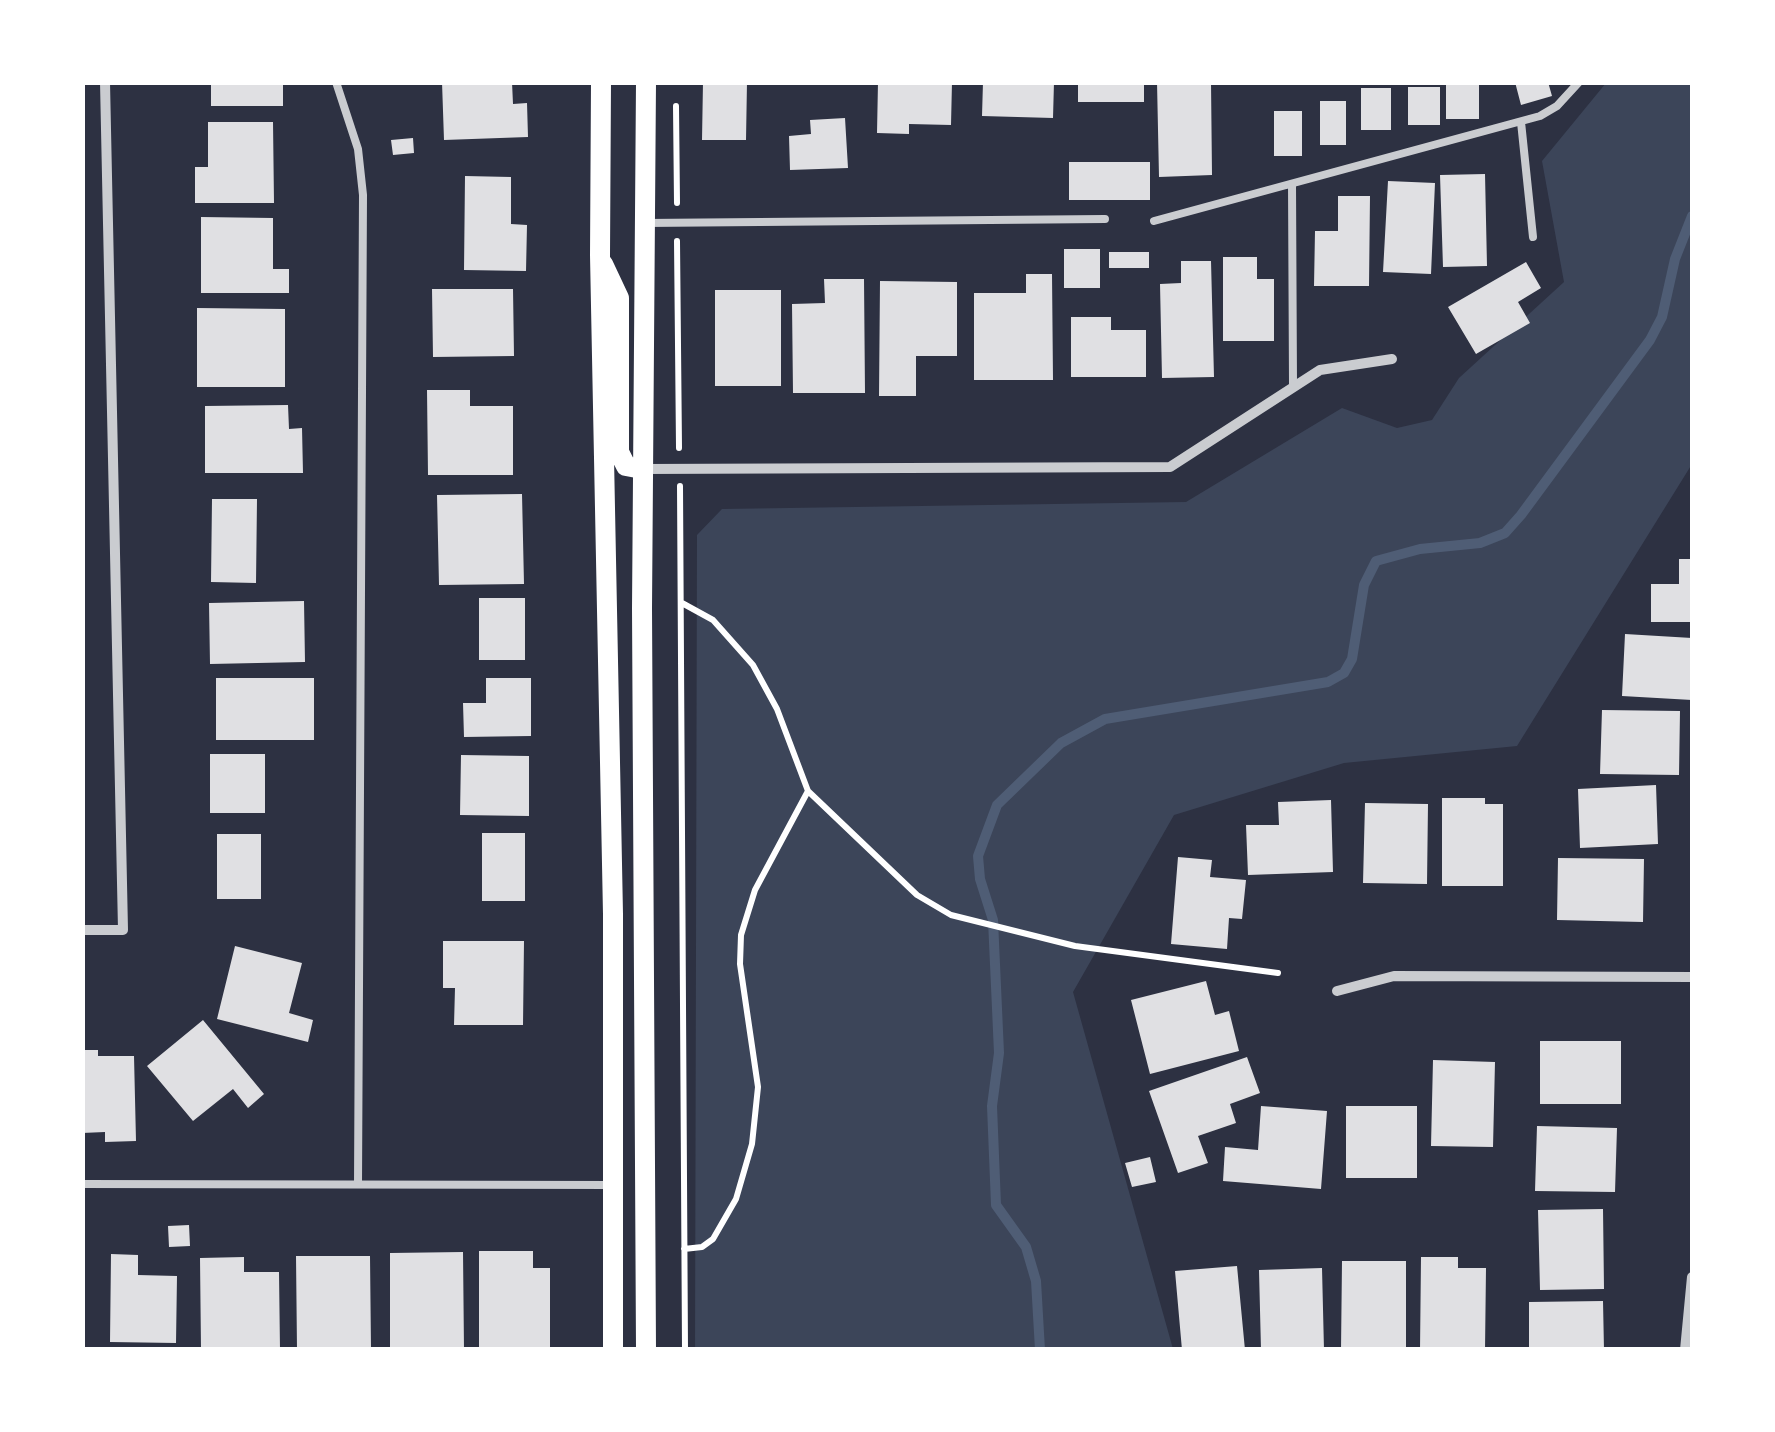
<!DOCTYPE html>
<html>
<head>
<meta charset="utf-8">
<style>
  body { margin:0 }
  #map { position:relative; width:1775px; height:1432px; overflow:hidden; background:#2d3142; font-family:"Public Sans",sans-serif }
  canvas { display:block }
  .frame { position:absolute; inset:0; border:85px solid #fff; pointer-events:none }
</style>
</head>
<body>
<div id="map">
<canvas width="1775" height="1432"></canvas>
<div class="frame"></div>
</div>
<script>
const context = document.querySelector('canvas').getContext('2d');
context.lineJoin = 'round';
function fillPath(path, color) { context.fillStyle = color; context.fill(path, 'evenodd'); }
const poly = rows => new Path2D(rows.map(r => 'M' + r).join(''));
function stroke(path, color, width, dash) { context.strokeStyle = color; context.lineWidth = width; context.lineCap = dash ? 'butt' : 'round'; context.setLineDash(dash || []); context.stroke(path); }
fillPath(poly([
  [1606,83,1692,83,1692,464,1517,746,1344,763,1174,815,1073,992,1173,1349,695,1350,697,535,722,509,1186,502,1342,408,1397,428,1432,420,1459,378,1564,282,1542,161]
]), '#3c4559');
stroke(poly([
  [1040,1350,1036,1281,1026,1247,996,1205,992,1106,999,1053,993,920,980,879,978,856,997,805,1061,743,1105,719,1328,682,1344,673,1352,659,1364,585,1376,561,1420,549,1480,543,1505,533,1521,515,1650,340,1662,317,1675,259,1692,216]
]), '#4f5d75', 10);
fillPath(poly([
  [211,82,283,82,283,106,211,106],
  [442,82,512,82,513,104,527,103,528,137,444,140],
  [703,82,747,82,746,140,702,140],
  [878,82,952,82,951,125,909,124,909,134,877,133],
  [983,82,1054,82,1053,118,982,116],
  [1078,82,1144,82,1144,102,1078,102],
  [1157,82,1211,82,1212,175,1159,177],
  [1515,82,1548,82,1552,96,1521,105],
  [1446,83,1479,83,1479,119,1446,119],
  [1408,87,1440,87,1440,125,1408,125],
  [1361,88,1391,88,1391,130,1361,130],
  [1320,101,1346,101,1346,145,1320,145],
  [1274,111,1302,111,1302,156,1274,156],
  [845,118,848,168,790,170,789,136,811,134,810,120],
  [208,122,273,122,274,203,195,203,195,167,208,167],
  [413,138,414,153,393,155,391,140],
  [1069,162,1150,162,1150,200,1069,200],
  [1485,174,1487,266,1443,267,1440,175],
  [465,176,511,177,511,224,527,225,526,271,464,270],
  [1388,181,1435,183,1431,274,1383,272],
  [1338,196,1370,196,1369,286,1314,286,1315,231,1338,231],
  [201,217,273,218,273,269,289,269,289,293,201,293],
  [1064,249,1100,249,1100,288,1064,288],
  [1109,252,1149,252,1149,268,1109,268],
  [1223,257,1257,257,1257,279,1274,279,1274,341,1223,341],
  [1181,261,1211,261,1214,377,1162,378,1160,284,1181,283],
  [1526,262,1541,288,1518,302,1530,323,1476,354,1448,307],
  [1026,274,1052,274,1053,380,974,380,974,293,1026,293],
  [824,279,864,279,865,393,793,393,792,304,825,303],
  [880,281,957,282,957,356,916,356,916,396,879,396],
  [432,289,513,289,514,356,433,357],
  [715,290,781,290,781,386,715,386],
  [197,308,285,309,285,387,197,387],
  [1071,317,1111,317,1111,330,1146,330,1146,377,1071,377],
  [427,390,470,390,470,406,513,406,513,475,428,475],
  [288,405,289,429,302,428,303,473,205,473,205,406],
  [522,494,524,584,439,585,437,495],
  [212,499,257,499,256,583,211,582],
  [1679,559,1692,559,1692,622,1651,622,1651,584,1679,584],
  [479,598,525,598,525,660,479,660],
  [304,601,305,662,210,664,209,603],
  [1625,634,1692,638,1692,700,1622,696],
  [216,678,314,678,314,740,216,740],
  [486,678,531,678,531,736,464,737,463,703,486,703],
  [1602,710,1680,711,1679,775,1600,774],
  [210,754,265,754,265,813,210,813],
  [461,755,529,756,529,816,460,815],
  [1656,785,1658,844,1580,848,1578,789],
  [1442,798,1485,798,1485,804,1503,804,1503,886,1442,886],
  [1331,800,1333,872,1248,875,1246,825,1279,825,1278,802],
  [1365,803,1428,804,1427,884,1363,883],
  [482,833,525,833,525,901,482,901],
  [217,834,261,834,261,899,217,899],
  [1178,857,1212,860,1210,877,1246,880,1242,919,1229,918,1227,949,1171,944],
  [1558,858,1644,859,1643,922,1557,920],
  [443,941,524,941,523,1025,454,1025,455,988,443,988],
  [235,946,302,963,289,1013,313,1020,308,1042,217,1019],
  [1206,981,1215,1015,1229,1011,1239,1051,1150,1074,1131,1000],
  [203,1020,264,1094,248,1108,233,1089,193,1121,147,1066],
  [1540,1041,1621,1041,1621,1104,1540,1104],
  [82,1050,98,1050,98,1056,134,1056,136,1141,105,1142,105,1132,82,1133],
  [1247,1057,1260,1093,1230,1104,1236,1123,1198,1136,1208,1163,1178,1173,1149,1091],
  [1433,1060,1495,1062,1493,1147,1431,1146],
  [1261,1106,1327,1111,1321,1189,1223,1181,1225,1147,1258,1150],
  [1346,1106,1417,1106,1417,1178,1346,1178],
  [1537,1126,1617,1128,1615,1192,1535,1191],
  [1150,1157,1156,1182,1132,1187,1125,1163],
  [1603,1209,1604,1289,1540,1290,1538,1210],
  [189,1225,190,1246,169,1247,168,1226],
  [479,1251,533,1251,533,1268,550,1268,550,1349,479,1349],
  [463,1252,464,1350,390,1350,390,1253],
  [111,1254,138,1255,138,1275,177,1276,176,1343,110,1342],
  [296,1256,370,1256,371,1350,297,1350],
  [244,1257,244,1272,279,1272,280,1350,201,1350,200,1258],
  [1421,1257,1458,1257,1458,1268,1486,1268,1485,1350,1420,1350],
  [1342,1261,1406,1261,1406,1350,1341,1350],
  [1237,1266,1245,1350,1182,1350,1175,1271],
  [1322,1268,1324,1350,1261,1350,1259,1270],
  [1603,1301,1604,1350,1529,1350,1529,1302]
]), '#e0e0e3');
stroke(poly([
  [676,106,677,203],
  [677,241,679,448],
  [680,486,685,1350],
  [682,603,713,620,753,665,777,709,808,791,755,890,741,935,740,964,758,1087,752,1144,736,1199,713,1239,702,1247,684,1249],
  [808,791,917,895,951,915,1075,946,1278,973]
]), '#fff', 6);
stroke(poly([
  [336,82,358,149,363,195,358,1184],
  [1521,122,1533,237],
  [1292,184,1293,385],
  [1154,221,1540,116,1557,106,1579,82],
  [645,223,1105,219],
  [82,1184,613,1185]
]), '#caccd0', 8);
stroke(poly([
  [643,469,1170,467,1320,370,1392,359],
  [82,930,123,930,105,82],
  [1337,991,1394,976,1692,977],
  [1685,1350,1692,1277]
]), '#caccd0', 10);
stroke(poly([
  [601,82,600,255,613,914,613,1350],
  [646,82,642,608,646,1350],
  [603,264,619,298,619,452,626,466,642,469]
]), '#fff', 20);
</script>
</body>
</html>
